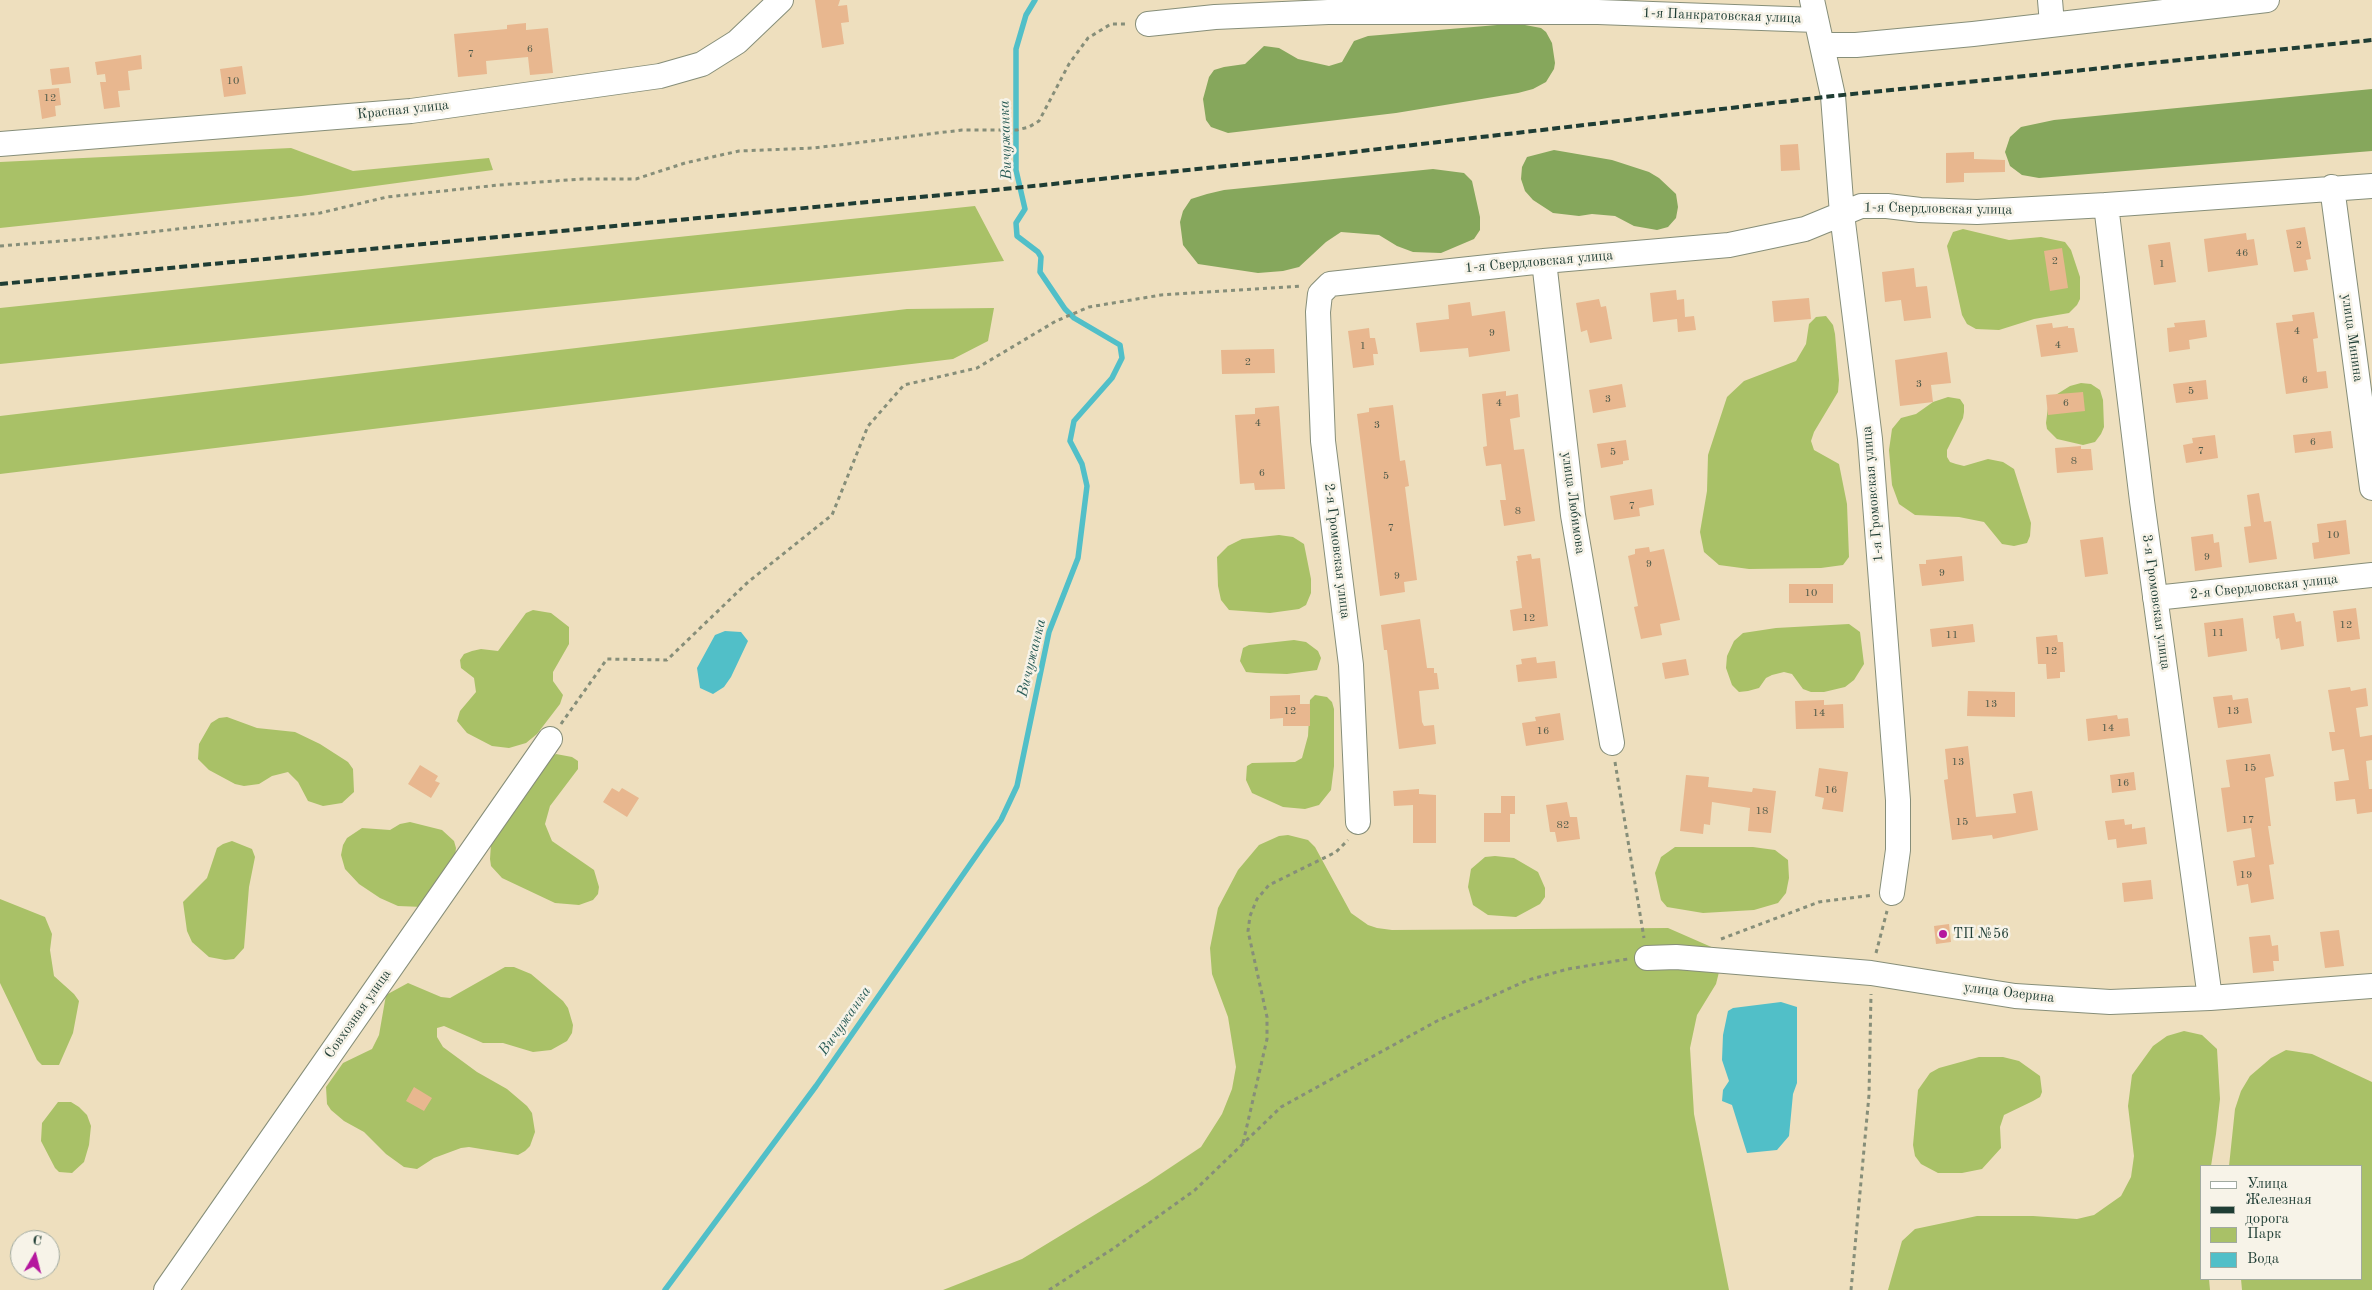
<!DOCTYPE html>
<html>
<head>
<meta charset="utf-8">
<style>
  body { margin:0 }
  #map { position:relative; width:2372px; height:1290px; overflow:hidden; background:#eedfbe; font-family:"Old Standard TT",serif }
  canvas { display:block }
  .legend { position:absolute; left:2200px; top:1165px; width:162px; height:115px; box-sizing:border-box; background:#f7f3e8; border:1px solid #a1aaa0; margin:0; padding:6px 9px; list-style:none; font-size:15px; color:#1f3d34 }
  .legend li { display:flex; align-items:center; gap:10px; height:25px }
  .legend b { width:25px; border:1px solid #a1aaa0 }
  .north { position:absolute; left:10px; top:1230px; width:50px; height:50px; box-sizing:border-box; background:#f7f3e8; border:1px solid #a1aaa0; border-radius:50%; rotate:8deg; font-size:14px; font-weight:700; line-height:20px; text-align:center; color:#1f3d34 }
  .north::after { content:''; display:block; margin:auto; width:18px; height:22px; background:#b5179e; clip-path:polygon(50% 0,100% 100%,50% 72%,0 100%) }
</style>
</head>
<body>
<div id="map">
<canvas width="2372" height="1290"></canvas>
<ul class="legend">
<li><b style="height:6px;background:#fff"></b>Улица</li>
<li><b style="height:6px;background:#1f3d34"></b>Железная дорога</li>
<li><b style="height:14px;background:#a9c167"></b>Парк</li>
<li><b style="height:14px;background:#51bfc8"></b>Вода</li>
</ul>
<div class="north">С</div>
</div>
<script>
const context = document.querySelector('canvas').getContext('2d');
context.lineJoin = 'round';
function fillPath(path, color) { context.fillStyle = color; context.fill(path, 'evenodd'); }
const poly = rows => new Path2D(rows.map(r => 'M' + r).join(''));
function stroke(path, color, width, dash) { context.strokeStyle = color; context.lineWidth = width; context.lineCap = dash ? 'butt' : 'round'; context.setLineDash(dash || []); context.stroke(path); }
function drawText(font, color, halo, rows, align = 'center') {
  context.font = font + ' "Old Standard TT",serif'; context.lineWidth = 5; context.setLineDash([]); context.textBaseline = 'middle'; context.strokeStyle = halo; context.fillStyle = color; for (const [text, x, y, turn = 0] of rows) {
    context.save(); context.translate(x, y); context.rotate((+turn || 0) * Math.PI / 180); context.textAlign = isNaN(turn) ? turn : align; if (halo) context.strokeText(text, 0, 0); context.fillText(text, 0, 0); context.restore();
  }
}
fillPath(poly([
  [291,148,353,171,489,158,493,170,301,196,0,228,0,162],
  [975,206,1004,261,0,364,0,308],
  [1963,229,2009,240,2041,237,2065,242,2071,250,2080,277,2080,299,2077,305,2069,313,2034,319,1999,330,1976,329,1967,324,1962,315,1947,246,1953,232],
  [994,308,988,341,953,359,0,474,0,416,907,309],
  [1826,316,1833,325,1835,334,1839,380,1838,392,1814,432,1811,441,1814,450,1839,464,1847,504,1849,557,1843,565,1821,568,1749,569,1719,565,1704,552,1700,532,1707,491,1708,455,1727,397,1744,381,1796,361,1806,344,1809,324,1816,317],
  [2081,383,2091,384,2100,390,2103,400,2104,427,2101,434,2095,442,2083,445,2057,439,2047,429,2046,423,2048,407,2054,396,2070,386],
  [1948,397,1960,399,1964,405,1964,412,1963,418,1947,450,1947,457,1950,462,1956,464,1964,466,1988,459,2003,462,2014,469,2031,523,2030,536,2027,543,2014,546,2002,544,1984,522,1959,517,1915,515,1899,504,1892,485,1889,450,1892,429,1901,418,1916,414,1933,402],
  [1279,535,1293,537,1304,544,1311,579,1311,593,1306,605,1299,609,1270,613,1229,610,1221,600,1218,586,1217,557,1228,546,1242,539],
  [533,610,551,613,569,627,569,644,553,672,553,681,563,695,560,704,537,734,526,743,509,748,492,746,467,733,457,721,460,711,476,692,474,678,461,668,460,660,464,654,472,651,481,649,498,651,526,613],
  [1849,624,1860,632,1864,664,1854,680,1845,687,1824,692,1811,692,1803,689,1792,674,1784,672,1772,675,1766,678,1759,688,1748,691,1739,692,1732,685,1726,668,1727,656,1734,641,1743,633,1776,628],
  [1294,640,1306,642,1318,651,1321,658,1317,670,1287,674,1256,673,1246,672,1240,661,1243,648,1249,645],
  [1315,695,1327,697,1332,702,1334,709,1334,766,1331,790,1319,805,1305,809,1283,807,1252,793,1246,780,1247,766,1252,763,1295,762,1302,758,1308,736,1310,700],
  [227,717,257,728,295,732,320,744,348,762,353,769,354,792,342,803,323,806,308,801,298,782,288,772,272,776,259,784,244,786,235,784,209,770,198,759,199,744,211,723,219,718],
  [556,754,572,757,578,761,578,769,550,806,545,824,552,841,594,870,599,887,598,894,593,900,579,905,555,903,502,878,491,866,490,859,491,844,549,758],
  [410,822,442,830,454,841,456,848,454,867,423,907,398,906,380,898,359,884,345,869,341,855,343,845,347,838,362,828,390,830,400,824],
  [1288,835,1308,840,1315,847,1351,913,1368,925,1377,928,1392,930,1668,928,1716,949,1719,972,1716,984,1697,1015,1690,1048,1694,1114,1729,1290,943,1290,1022,1259,1147,1183,1201,1147,1222,1114,1232,1089,1236,1067,1228,1017,1212,974,1210,948,1218,908,1238,870,1259,845,1279,836],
  [232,841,252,849,255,857,249,887,244,948,234,959,225,960,209,957,192,942,187,931,183,902,207,878,217,848,223,844],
  [1675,847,1753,847,1775,850,1788,860,1789,878,1786,893,1778,903,1754,910,1703,913,1667,907,1661,900,1655,873,1661,857],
  [1495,856,1514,858,1538,872,1545,888,1545,897,1540,904,1516,917,1488,915,1473,905,1468,887,1471,869,1485,857],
  [0,899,45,917,52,934,50,950,54,976,74,994,79,1001,73,1033,59,1065,42,1065,37,1060,0,983],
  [505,967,514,967,531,974,563,1001,568,1008,573,1025,572,1033,567,1041,551,1050,533,1052,503,1043,483,1043,444,1026,437,1028,437,1037,443,1047,477,1072,507,1089,527,1106,532,1113,535,1132,530,1146,525,1151,518,1155,469,1147,461,1148,434,1158,417,1169,404,1167,386,1154,364,1132,344,1121,331,1110,327,1104,326,1087,343,1063,372,1049,379,1035,386,995,408,983,441,997,450,998],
  [2184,1031,2202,1035,2217,1049,2220,1099,2216,1134,2211,1166,2201,1166,2201,1279,2209,1279,2210,1290,1888,1290,1902,1241,1915,1229,1977,1216,2033,1216,2077,1219,2094,1215,2121,1196,2131,1177,2134,1156,2128,1106,2132,1075,2153,1046,2167,1036],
  [2286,1050,2312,1054,2372,1082,2372,1290,2242,1290,2241,1279,2361,1279,2361,1166,2229,1166,2235,1109,2241,1091,2250,1076,2271,1058],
  [1979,1057,2003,1057,2019,1061,2040,1076,2042,1092,2040,1097,2033,1101,2004,1115,2000,1127,2001,1148,1982,1169,1962,1173,1938,1173,1921,1164,1915,1156,1913,1145,1918,1090,1930,1073,1939,1068],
  [58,1102,71,1102,79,1107,87,1115,91,1126,89,1145,84,1162,72,1173,59,1172,55,1168,41,1141,42,1123]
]), '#a9c167');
fillPath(poly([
  [1497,25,1525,25,1541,28,1546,32,1552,43,1555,63,1554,69,1546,82,1533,89,1518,93,1396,113,1228,133,1211,127,1206,120,1203,99,1209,77,1214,70,1224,67,1245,64,1264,46,1279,48,1298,59,1329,66,1342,62,1354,41,1368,36],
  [2372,89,2372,151,2039,178,2022,175,2010,166,2005,152,2010,137,2021,127,2054,120],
  [1554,150,1612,160,1649,172,1659,178,1676,194,1678,207,1676,218,1668,227,1657,230,1634,226,1615,216,1592,214,1579,216,1553,213,1533,200,1525,191,1521,179,1522,167,1527,157],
  [1433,169,1464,173,1472,181,1480,217,1480,230,1474,239,1441,253,1413,252,1397,246,1379,235,1341,232,1326,242,1299,267,1283,271,1258,273,1198,264,1183,245,1180,222,1183,211,1191,199,1207,194,1224,190]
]), '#86a75c');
fillPath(poly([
  [725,631,741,632,748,641,731,677,724,687,713,694,700,688,697,668,715,635],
  [1781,1002,1797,1007,1797,1083,1793,1094,1789,1136,1777,1150,1747,1153,1732,1105,1722,1101,1723,1090,1729,1081,1722,1060,1723,1035,1728,1011,1733,1008]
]), '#51bfc8');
stroke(poly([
  [665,1290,816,1086,1001,820,1017,786,1049,632,1078,558,1087,486,1082,464,1070,441,1074,421,1112,378,1122,358,1120,345,1074,318,1065,309,1040,272,1041,257,1038,252,1017,236,1016,223,1025,209,1016,170,1016,49,1026,15,1035,0]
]), '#51bfc8', 5.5);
fillPath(poly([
  [815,0,840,0,838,6,847,5,849,22,841,23,844,44,822,48],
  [526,23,526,30,548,28,553,73,530,75,528,57,486,61,487,74,458,77,454,34,507,29,507,25],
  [141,55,142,69,128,71,130,90,118,91,120,107,104,109,100,82,106,82,105,74,97,75,95,62],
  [242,66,246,94,224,97,220,69],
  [69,67,71,83,52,85,50,69],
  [59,88,61,105,55,106,56,116,42,119,38,90],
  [1798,144,1800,170,1781,171,1780,145],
  [1974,152,1974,159,2005,160,2005,172,1964,173,1964,182,1946,183,1946,153],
  [2305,227,2311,259,2306,260,2308,270,2294,272,2286,230],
  [2246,233,2247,240,2254,239,2258,265,2208,272,2204,239],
  [2170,242,2176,282,2154,285,2148,245],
  [2062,248,2068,288,2050,291,2044,251],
  [1914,268,1916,287,1927,286,1931,318,1904,321,1901,300,1885,302,1882,272],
  [1676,290,1677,300,1684,299,1685,317,1694,316,1696,330,1678,332,1677,319,1653,322,1650,293],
  [1809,298,1811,319,1774,322,1772,301],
  [1599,299,1601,307,1606,306,1612,339,1590,343,1587,330,1581,332,1576,303],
  [1470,302,1472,316,1505,311,1510,351,1469,357,1468,348,1420,352,1416,323,1449,319,1448,305],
  [2314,312,2318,338,2313,339,2317,372,2326,371,2328,388,2286,394,2276,323,2293,321,2292,315],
  [2205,320,2207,337,2189,340,2190,349,2169,352,2167,328,2175,327,2174,323],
  [2052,323,2053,328,2068,326,2068,328,2074,328,2078,352,2041,357,2036,325],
  [1369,328,1370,338,1375,338,1378,354,1373,354,1374,365,1353,368,1348,331],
  [1274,349,1275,373,1222,374,1221,350],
  [1947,352,1951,383,1931,385,1933,402,1900,406,1895,360],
  [2206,380,2208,399,2176,403,2173,384],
  [1622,384,1626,407,1593,413,1589,390],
  [1506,391,1506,396,1518,394,1520,417,1510,419,1514,450,1524,449,1535,521,1504,526,1500,500,1506,500,1501,464,1486,466,1483,447,1487,446,1482,394],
  [2083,392,2085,411,2048,415,2046,395],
  [1393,405,1400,461,1405,460,1409,486,1405,487,1417,580,1404,582,1405,592,1380,596,1357,414,1369,412,1369,408],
  [1279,406,1285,489,1255,490,1254,483,1240,484,1235,415,1255,414,1255,408],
  [2331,431,2333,448,2295,453,2293,435],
  [2215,435,2218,458,2186,463,2183,445,2193,443,2192,438],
  [1626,440,1629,460,1623,461,1623,464,1601,468,1597,444],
  [2081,446,2081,449,2091,449,2093,470,2057,473,2055,448],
  [1652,489,1654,505,1639,508,1640,516,1614,520,1610,496],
  [2259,493,2264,522,2271,521,2277,559,2249,563,2244,527,2251,526,2247,495],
  [2346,520,2350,554,2314,559,2312,543,2319,542,2317,524],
  [2213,534,2214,543,2219,542,2222,567,2195,571,2191,537],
  [2103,537,2108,574,2085,577,2080,540],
  [1649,547,1650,552,1664,549,1680,620,1660,624,1662,635,1641,639,1634,607,1638,606,1628,556,1635,554,1635,549],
  [1531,554,1532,559,1540,558,1548,626,1513,631,1510,610,1522,608,1516,561,1518,561,1517,556],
  [1962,556,1964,581,1922,586,1919,564,1926,564,1926,560],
  [1789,584,1833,584,1833,603,1789,603],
  [2356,608,2360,639,2337,642,2333,611],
  [2294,613,2296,622,2301,621,2304,646,2281,650,2279,638,2276,639,2273,616],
  [2243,618,2247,651,2208,657,2204,623],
  [1420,619,1427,668,1434,668,1434,673,1437,673,1439,689,1419,691,1422,722,1424,726,1434,725,1436,744,1399,749,1387,650,1384,650,1381,625],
  [1973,624,1975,642,1932,647,1930,629],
  [2057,635,2058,642,2063,642,2065,672,2060,672,2060,678,2047,679,2046,664,2038,664,2036,637],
  [1536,657,1537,663,1555,661,1557,678,1518,682,1516,665,1522,664,1521,659],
  [1686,659,1689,675,1665,679,1662,663],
  [2350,687,2351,691,2366,688,2368,706,2356,708,2360,737,2372,735,2372,760,2366,761,2369,789,2372,789,2372,812,2357,814,2355,799,2336,801,2334,782,2349,780,2344,749,2332,751,2329,732,2335,732,2328,690],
  [1968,691,2015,692,2015,717,1967,716],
  [1300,695,1300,704,1310,704,1310,726,1283,726,1283,718,1270,719,1270,696],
  [2232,695,2233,700,2248,698,2252,723,2218,728,2213,697],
  [1824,700,1824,705,1843,704,1844,728,1796,729,1795,701],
  [1560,713,1564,740,1526,746,1522,723,1536,721,1535,717],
  [2117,715,2118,719,2128,718,2130,736,2088,741,2086,719],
  [1968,746,1976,817,2016,813,2013,794,2032,791,2038,830,1993,839,1992,835,1952,840,1944,780,1948,779,1945,749],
  [2270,754,2274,776,2265,778,2271,826,2268,826,2274,864,2269,865,2274,899,2251,903,2248,884,2237,886,2233,861,2255,857,2251,828,2227,832,2221,788,2230,787,2226,760],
  [420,765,438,776,435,781,440,783,431,798,408,784],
  [1819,768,1848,772,1843,812,1822,809,1824,798,1815,796],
  [2134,772,2136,790,2112,793,2110,775],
  [1686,775,1709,777,1708,787,1752,792,1753,788,1776,791,1771,833,1748,831,1750,808,1712,802,1710,825,1704,824,1703,834,1680,831],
  [612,788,619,792,622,788,639,798,627,817,603,802],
  [1419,789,1419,794,1436,795,1436,843,1413,843,1413,805,1394,806,1393,791],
  [1501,796,1515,796,1515,814,1510,814,1510,842,1484,842,1484,813,1501,813],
  [1567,802,1570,817,1577,817,1580,839,1557,842,1555,832,1550,832,1546,805],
  [2124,819,2125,825,2132,824,2132,829,2145,827,2147,844,2117,848,2116,839,2108,840,2105,821],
  [2151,880,2153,899,2124,902,2122,883],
  [1949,924,1951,942,1936,944,1934,926],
  [2339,930,2344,966,2325,968,2320,932],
  [2270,935,2272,946,2278,945,2279,961,2273,961,2274,971,2253,973,2249,937],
  [414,1087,432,1098,424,1111,406,1101]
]), '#e8b78f');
const minor = poly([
  [1812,0,1833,96,1842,214,1870,439,1898,800,1898,850,1892,893],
  [2050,0,2052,24],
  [1148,24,1215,17,1328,12,1598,12,1816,20],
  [1823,45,1856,45,1973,34,2267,0],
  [0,144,411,111,660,76,702,64,737,42,781,0],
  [2332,187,2372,488],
  [2106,205,2142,501,2210,998],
  [1544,261,1573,515,1612,743],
  [2155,598,2372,575],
  [1358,822,1351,665,1323,441,1318,312,1320,294,1330,284,1544,261,1729,245,1805,229,1861,206,1887,206,1920,210,1977,212,2106,205,2372,186],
  [1647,958,1676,957,1871,973,2015,996,2110,1002,2210,998,2372,986],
  [166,1290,550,739]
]);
stroke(minor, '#868e79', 26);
stroke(poly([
  [0,246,97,238,320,213,387,197,499,185,582,179,636,179,685,163,739,151,814,148,962,130,1017,130,1029,127,1039,121,1069,64,1088,38,1111,24,1127,24],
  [561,724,607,659,667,660,748,582,832,515,868,426,904,385,977,368,1056,321,1089,307,1161,295,1302,286],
  [1615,762,1644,938],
  [1721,939,1819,902,1873,895],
  [1876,953,1887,911],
  [1243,1143,1267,1039,1267,1017,1248,931,1250,916,1257,899,1269,885,1336,852,1348,840],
  [1049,1290,1114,1248,1195,1190,1281,1107,1437,1021,1528,980,1568,969,1628,959],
  [1851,1290,1869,1095,1871,994]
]), '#868e79', 3, [4, 4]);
stroke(minor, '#fff', 24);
stroke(poly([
  [0,284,995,190,1293,159,1833,96,2372,40]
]), '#1f3d34', 4, [8, 4]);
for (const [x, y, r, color] of [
  [1943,934,5,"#b5179e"]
]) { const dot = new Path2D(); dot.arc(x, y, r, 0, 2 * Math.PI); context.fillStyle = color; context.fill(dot); stroke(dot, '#f7f3e8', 2); }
drawText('11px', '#515c4b', null, [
  ["6",530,49],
  ["7",471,54],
  ["10",233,81],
  ["12",50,98],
  ["2",2299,245],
  ["46",2242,253],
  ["2",2055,261],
  ["1",2162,264],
  ["4",2297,331],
  ["9",1492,333],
  ["4",2058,345],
  ["1",1363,346],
  ["2",1248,362],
  ["6",2305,380],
  ["3",1919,384],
  ["5",2191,391],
  ["3",1608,399],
  ["4",1499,403],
  ["6",2066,403],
  ["4",1258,423],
  ["3",1377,425],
  ["6",2313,442],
  ["7",2201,451],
  ["5",1613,452],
  ["8",2074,461],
  ["6",1262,473],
  ["5",1386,476],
  ["7",1632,506],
  ["8",1518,511],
  ["7",1391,528],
  ["10",2333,535],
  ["9",2207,557],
  ["9",1649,564],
  ["9",1942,573],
  ["9",1397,576],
  ["10",1811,593],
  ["12",1529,618],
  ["12",2346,625],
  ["11",2218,633],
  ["11",1952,635],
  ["12",2051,651],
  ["13",1991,704],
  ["12",1290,711],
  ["13",2233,711],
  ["14",1819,713],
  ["14",2108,728],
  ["16",1543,731],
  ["13",1958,762],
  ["15",2250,768],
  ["16",2123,783],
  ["16",1831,790],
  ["18",1762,811],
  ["17",2248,820],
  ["15",1962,822],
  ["82",1563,825],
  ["19",2246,875]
]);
drawText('14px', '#1f3d34', '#f7f3e8', [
  ["1-я Панкратовская улица",1722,16,2],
  ["Красная улица",403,110,-6],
  ["1-я Свердловская улица",1938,209,1],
  ["1-я Свердловская улица",1539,262,-5],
  ["улица Минина",2352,338,82],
  ["1-я Громовская улица",1873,494,-95],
  ["улица Любимова",1573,503,82],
  ["2-я Громовская улица",1337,551,83],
  ["2-я Свердловская улица",2264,587,-6],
  ["3-я Громовская улица",2156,602,82],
  ["улица Озерина",2009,993,7],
  ["Совхозная улица",358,1014,-55]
]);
drawText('14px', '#1f3d34', '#f7f3e8', [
  ["ТП №56",1953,934]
], 'left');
drawText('italic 15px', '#2c5e59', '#f7f3e8', [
  ["Вичужанка",1006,140,-92],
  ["Вичужанка",1032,658,-76],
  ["Вичужанка",845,1021,-55]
]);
</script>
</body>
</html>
